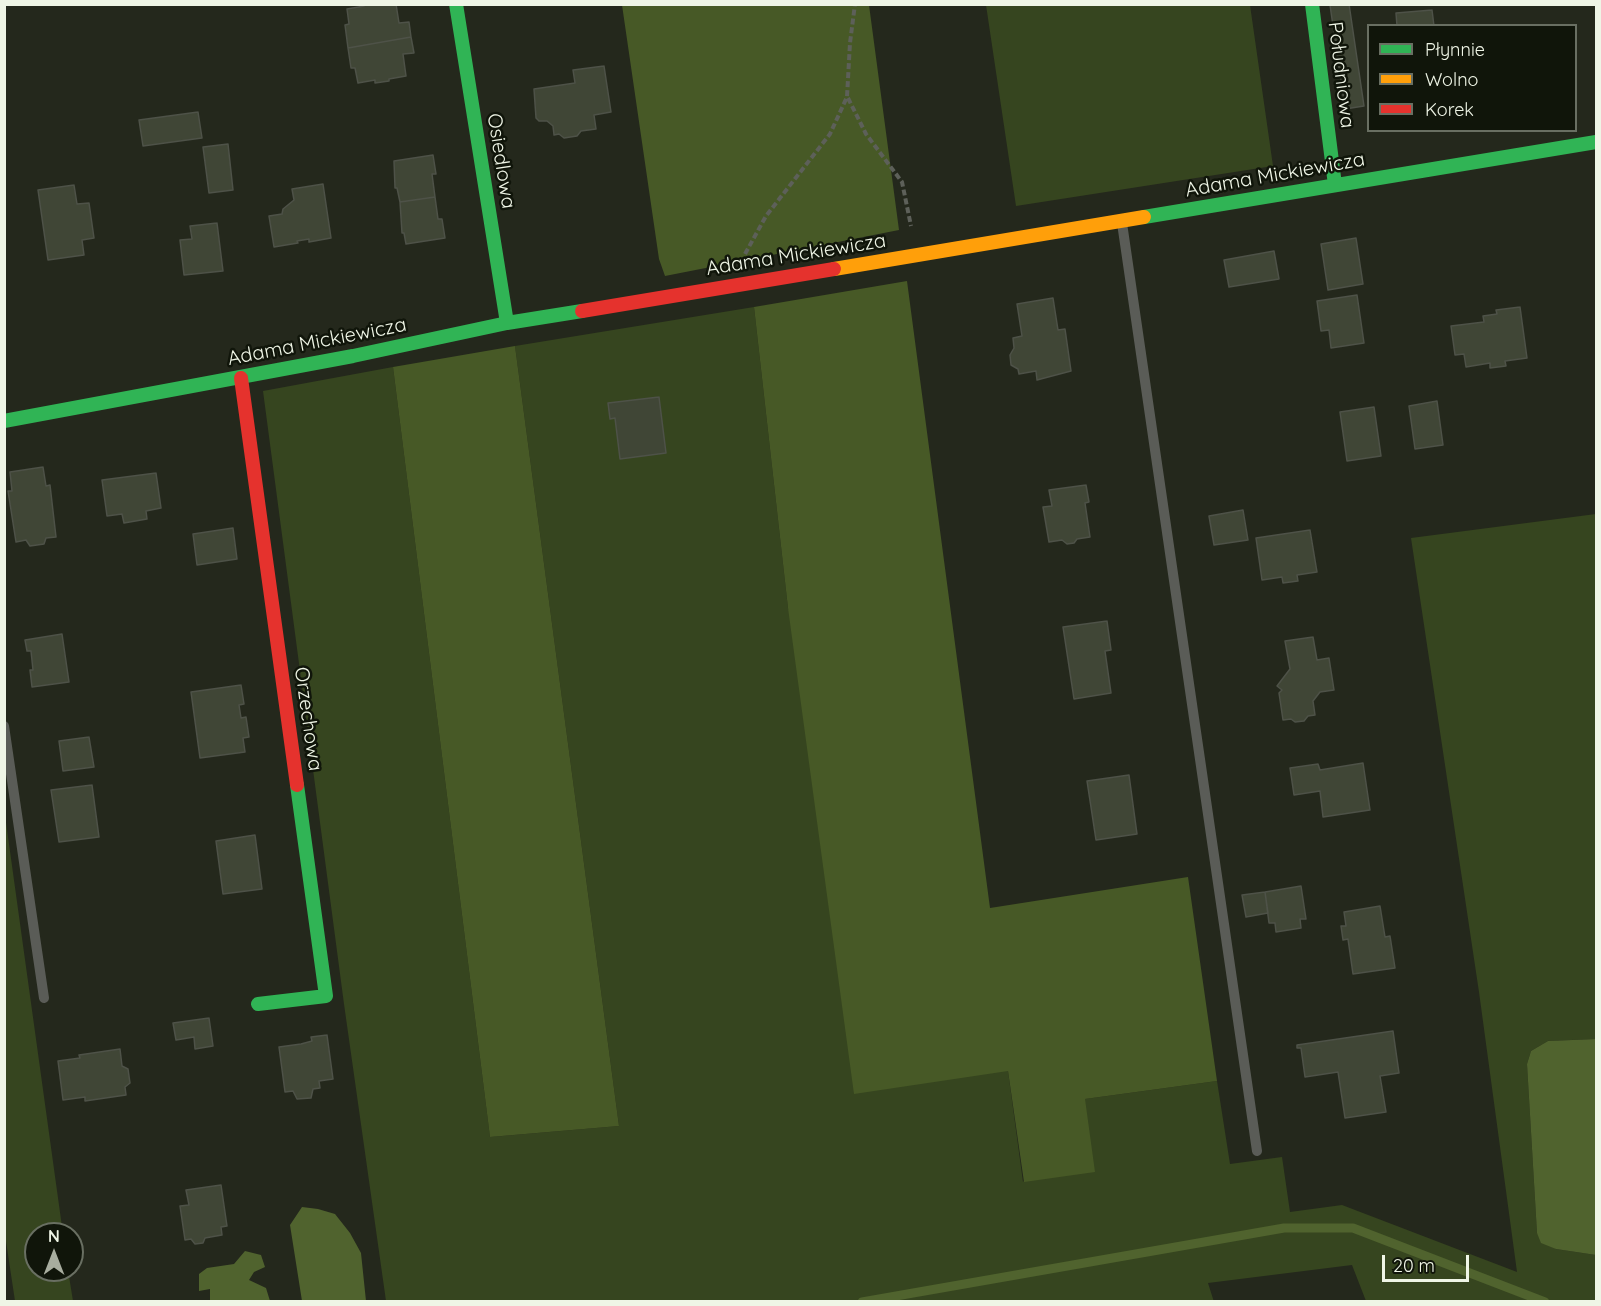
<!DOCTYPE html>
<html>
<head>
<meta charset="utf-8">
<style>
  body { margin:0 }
  #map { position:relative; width:1601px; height:1306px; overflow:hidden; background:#24281c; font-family:Quicksand,sans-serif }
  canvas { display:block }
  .frame { position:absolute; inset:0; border:6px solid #eff5e6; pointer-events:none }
  .legend { position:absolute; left:1367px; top:24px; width:210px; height:108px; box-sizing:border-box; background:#10150a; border:2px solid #696f62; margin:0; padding:8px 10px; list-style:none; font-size:18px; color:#eff5e6 }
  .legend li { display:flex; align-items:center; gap:12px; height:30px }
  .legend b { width:30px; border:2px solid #696f62 }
  .north { position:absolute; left:24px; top:1222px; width:60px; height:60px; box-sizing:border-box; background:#10150a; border:2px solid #696f62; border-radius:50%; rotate:0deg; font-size:16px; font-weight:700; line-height:24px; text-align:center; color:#eff5e6 }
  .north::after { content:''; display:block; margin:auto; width:21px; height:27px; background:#a8ad9f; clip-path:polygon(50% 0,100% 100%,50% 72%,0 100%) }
  .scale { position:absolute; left:1382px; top:1255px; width:87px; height:27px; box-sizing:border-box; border:3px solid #eff5e6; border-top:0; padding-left:8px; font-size:18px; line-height:21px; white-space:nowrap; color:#eff5e6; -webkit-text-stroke:4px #10150a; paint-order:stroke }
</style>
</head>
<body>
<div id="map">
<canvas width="1601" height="1306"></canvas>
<div class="frame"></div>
<ul class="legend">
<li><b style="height:8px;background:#30b455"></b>Płynnie</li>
<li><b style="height:8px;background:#ff9f0a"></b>Wolno</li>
<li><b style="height:8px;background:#e5322d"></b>Korek</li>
</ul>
<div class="north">N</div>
<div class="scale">20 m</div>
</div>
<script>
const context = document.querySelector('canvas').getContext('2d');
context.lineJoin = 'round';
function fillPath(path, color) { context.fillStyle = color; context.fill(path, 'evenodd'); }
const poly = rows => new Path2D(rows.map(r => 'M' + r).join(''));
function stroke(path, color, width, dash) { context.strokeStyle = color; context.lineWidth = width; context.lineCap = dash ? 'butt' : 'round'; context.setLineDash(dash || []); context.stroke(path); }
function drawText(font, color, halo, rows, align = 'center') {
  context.font = font + ' Quicksand,sans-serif'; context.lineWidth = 5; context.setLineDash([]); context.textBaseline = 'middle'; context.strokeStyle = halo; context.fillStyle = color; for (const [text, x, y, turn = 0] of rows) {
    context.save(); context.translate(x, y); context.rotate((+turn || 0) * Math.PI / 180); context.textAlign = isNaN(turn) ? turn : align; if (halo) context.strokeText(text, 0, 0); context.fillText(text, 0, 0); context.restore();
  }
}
fillPath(poly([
  [986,5,1250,5,1273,166,1016,206],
  [754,307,788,608,1008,1071,1023,1182,1085,1099,1217,1081,1230,1164,1282,1157,1290,1212,1342,1205,1517,1272,1479,992,1411,538,1596,514,1596,1039,1548,1041,1531,1051,1527,1064,1537,1233,1556,1249,1596,1255,1596,1301,1366,1301,1352,1265,1208,1283,1214,1302,386,1301,344,1004,263,391,393,367,490,1137,619,1126,515,346],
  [4,808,63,1234,36,1234,36,1270,68,1270,73,1301,15,1301,4,1228]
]), '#36451f');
fillPath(poly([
  [622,5,869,5,899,230,665,276,659,259],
  [907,281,990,908,1188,877,1217,1081,1085,1099,1095,1172,1024,1182,1008,1071,854,1094,788,608,754,307],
  [515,346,619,1126,490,1137,393,367]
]), '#475926');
fillPath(poly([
  [1596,1039,1596,1255,1556,1249,1541,1243,1537,1233,1527,1064,1531,1051,1548,1041],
  [302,1207,318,1209,335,1214,350,1233,361,1253,366,1301,302,1301,290,1225],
  [245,1251,261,1255,265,1267,254,1272,249,1280,266,1288,270,1301,210,1301,210,1289,199,1291,199,1274,207,1268,234,1264]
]), '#50632e');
stroke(poly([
  [862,1302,1284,1228,1353,1228,1545,1302]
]), '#50632e', 9);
const building = poly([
  [364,4,396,4,399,23,409,22,411,37,348,48,345,25,349,24,347,9,364,6,364,4],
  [1349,4,1364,106,1345,109,1330,5,1349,4],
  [1432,10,1434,26,1397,26,1396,13,1432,10],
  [411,37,414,53,403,54,406,76,389,79,389,81,375,83,375,80,358,83,355,68,351,68,348,48,411,37],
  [604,66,611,112,594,115,596,129,581,131,577,136,564,138,559,134,554,135,553,126,547,121,539,121,536,118,534,89,575,83,573,70,604,66],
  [198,112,202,138,143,146,139,120,198,112],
  [228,144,233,190,209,193,203,147,228,144],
  [433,155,436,174,432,174,435,197,400,202,397,188,395,188,394,161,433,155],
  [323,184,331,238,309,242,309,239,297,241,298,243,274,247,269,216,282,214,283,209,294,200,292,189,323,184],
  [74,185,77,204,89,203,94,238,82,240,84,255,48,260,38,190,74,185],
  [435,197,438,219,442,219,445,238,406,244,404,233,402,233,400,202,435,197],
  [217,223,223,271,184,275,180,240,192,239,190,226,217,223],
  [1356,238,1363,284,1328,290,1321,244,1356,238],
  [1274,251,1279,279,1229,287,1224,260,1274,251],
  [1357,295,1364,343,1331,348,1329,330,1321,331,1317,301,1357,295],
  [1053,298,1058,330,1065,329,1071,371,1037,380,1036,371,1019,374,1018,369,1011,365,1010,355,1014,348,1013,338,1022,336,1017,304,1053,298],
  [1520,307,1527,358,1505,361,1506,366,1490,368,1490,363,1466,367,1464,354,1455,355,1451,326,1484,322,1483,316,1497,314,1496,310,1520,307],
  [659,397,666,453,620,459,615,418,610,419,608,403,659,397],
  [1437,401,1443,445,1415,449,1409,406,1437,401],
  [1374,407,1381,456,1347,461,1340,412,1374,407],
  [43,467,46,486,50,485,56,537,46,538,44,544,30,546,26,540,16,542,8,491,12,491,10,472,43,467],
  [156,473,161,508,146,511,147,519,124,523,122,514,107,516,102,480,156,473],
  [1086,485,1089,502,1085,503,1090,537,1077,539,1074,543,1067,544,1062,540,1049,542,1043,507,1052,506,1049,490,1086,485],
  [1243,510,1248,540,1214,545,1209,516,1243,510],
  [233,528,237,559,197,565,193,534,233,528],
  [1310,530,1317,572,1297,575,1298,581,1283,583,1282,577,1262,580,1256,538,1310,530],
  [1107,621,1111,650,1105,651,1111,693,1074,699,1063,627,1107,621],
  [62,634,69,682,32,687,30,670,33,670,31,651,27,651,25,640,62,634],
  [1313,637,1317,660,1329,658,1334,690,1320,692,1313,701,1315,715,1308,716,1304,721,1295,722,1291,719,1283,720,1279,693,1282,690,1277,686,1290,669,1285,641,1313,637],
  [241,685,244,704,239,705,241,718,246,717,249,737,243,738,245,752,200,758,191,692,241,685],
  [89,737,94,767,63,771,59,741,89,737],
  [1363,763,1370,810,1323,817,1320,791,1294,795,1290,768,1318,764,1320,770,1363,763],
  [1129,775,1137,834,1096,840,1087,781,1129,775],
  [92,785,99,837,59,842,51,790,92,785],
  [255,835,262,889,223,894,216,841,255,835],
  [1301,886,1306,919,1300,919,1301,928,1276,932,1275,923,1269,923,1265,892,1301,886],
  [1265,892,1268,913,1246,917,1242,895,1265,892],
  [1380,906,1385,937,1390,936,1395,968,1353,974,1348,939,1343,940,1341,926,1346,926,1344,912,1380,906],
  [209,1018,213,1046,195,1049,194,1037,176,1040,173,1023,209,1018],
  [1393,1031,1399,1073,1380,1076,1386,1112,1345,1118,1338,1072,1305,1077,1301,1048,1297,1048,1297,1045,1393,1031],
  [327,1035,333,1079,319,1081,320,1088,313,1089,311,1098,297,1099,293,1091,285,1092,279,1047,301,1044,312,1041,311,1037,327,1035],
  [120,1049,122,1066,128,1069,130,1083,125,1087,126,1095,85,1101,85,1097,63,1100,58,1061,80,1058,79,1055,120,1049],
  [221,1185,227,1226,221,1227,222,1235,205,1238,203,1243,195,1244,191,1239,185,1240,180,1206,189,1205,186,1190,221,1185]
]);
fillPath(building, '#404636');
stroke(building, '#4e5248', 1.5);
stroke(poly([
  [848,98,866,134,902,182,911,226],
  [745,254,766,216,830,134,847,97,850,43,855,4]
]), '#5d6059', 4, [6, 3]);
stroke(poly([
  [1122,223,1257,1151],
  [4,726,44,998]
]), '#5a5c57', 10);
stroke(poly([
  [456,4,507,323],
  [1312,4,1335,185],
  [1144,217,1596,142],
  [4,421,353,356,507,323,582,311],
  [258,1004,326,996,297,785]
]), '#30b455', 14);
stroke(poly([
  [834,269,1144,217]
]), '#ff9f0a', 14);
stroke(poly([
  [582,311,834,269],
  [241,378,297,785]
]), '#e5322d', 14);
drawText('20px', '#eff5e6', '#10150a', [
  ["Południowa",1341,75,83],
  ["Osiedlowa",501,161,81],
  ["Adama Mickiewicza",1275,175,-10],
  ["Adama Mickiewicza",796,255,-9],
  ["Adama Mickiewicza",317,342,-11],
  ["Orzechowa",308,719,82]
]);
</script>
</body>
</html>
